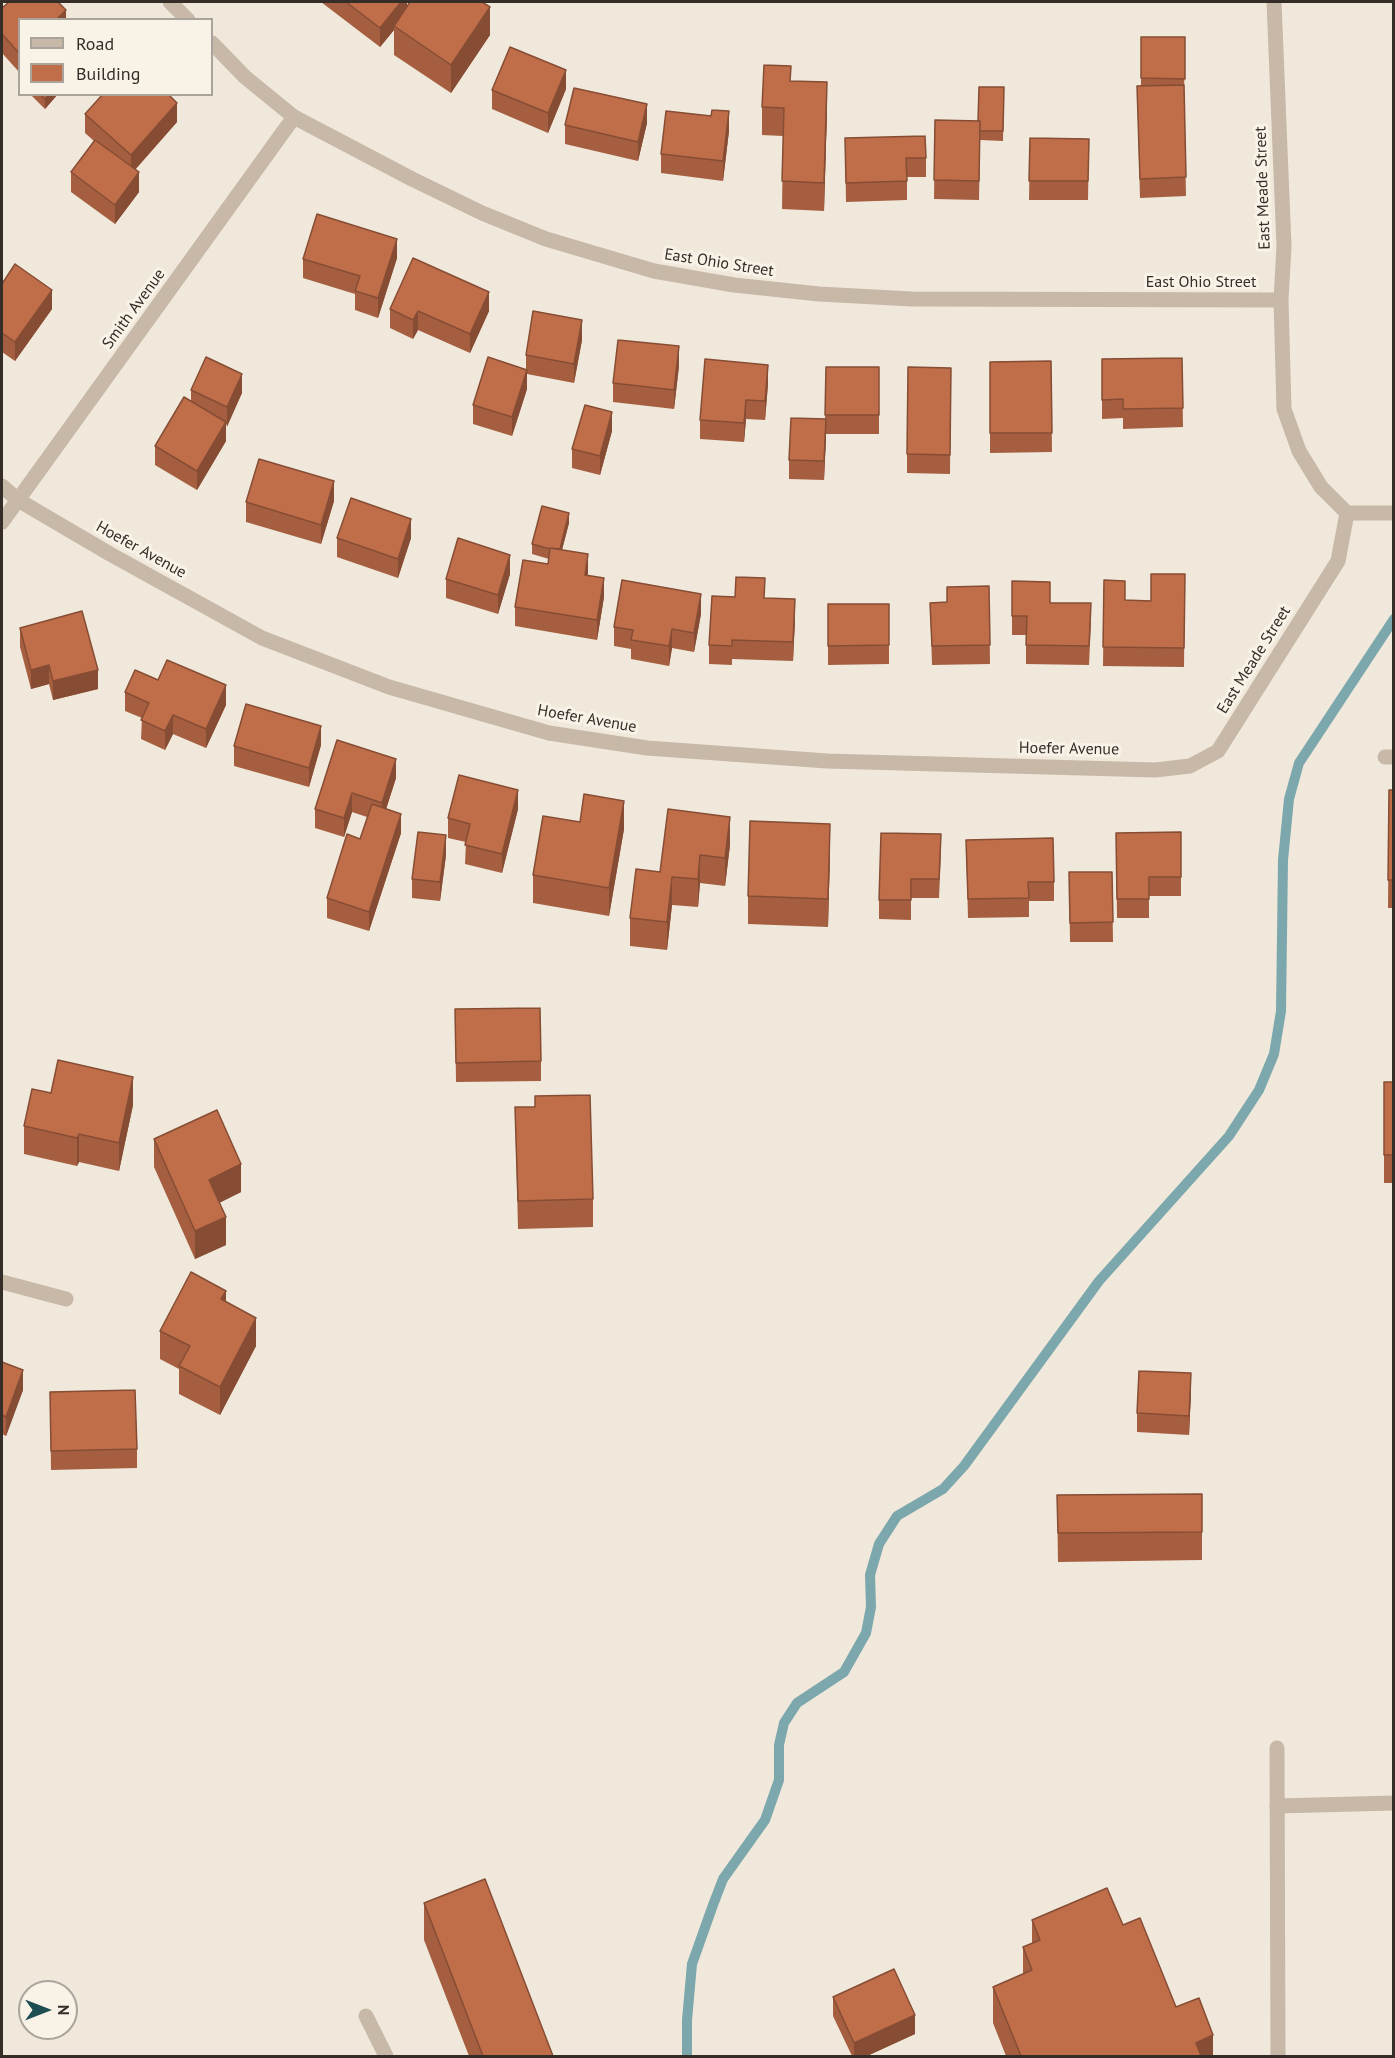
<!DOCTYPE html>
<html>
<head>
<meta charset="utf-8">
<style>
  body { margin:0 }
  #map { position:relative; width:1395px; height:2058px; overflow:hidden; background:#f0e8db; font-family:"PT Sans",sans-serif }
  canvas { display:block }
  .frame { position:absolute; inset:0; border:3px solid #352d28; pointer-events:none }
  .legend { position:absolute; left:18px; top:18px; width:195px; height:78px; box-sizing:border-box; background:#f8f2e7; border:2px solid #aaa39b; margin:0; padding:8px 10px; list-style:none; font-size:18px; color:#352d28 }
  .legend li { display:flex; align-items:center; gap:12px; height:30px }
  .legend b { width:30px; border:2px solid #aaa39b }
  .north { position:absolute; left:18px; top:1980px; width:60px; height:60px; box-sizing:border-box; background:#f8f2e7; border:2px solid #aaa39b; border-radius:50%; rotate:90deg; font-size:16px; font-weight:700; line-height:24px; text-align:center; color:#352d28 }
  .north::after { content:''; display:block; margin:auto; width:21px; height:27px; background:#1f4d54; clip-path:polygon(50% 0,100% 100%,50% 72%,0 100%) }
</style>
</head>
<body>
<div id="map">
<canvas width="1395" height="2058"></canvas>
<div class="frame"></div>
<ul class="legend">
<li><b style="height:8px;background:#c8b8a8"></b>Road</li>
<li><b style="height:16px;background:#c06e4a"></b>Building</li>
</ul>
<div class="north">N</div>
</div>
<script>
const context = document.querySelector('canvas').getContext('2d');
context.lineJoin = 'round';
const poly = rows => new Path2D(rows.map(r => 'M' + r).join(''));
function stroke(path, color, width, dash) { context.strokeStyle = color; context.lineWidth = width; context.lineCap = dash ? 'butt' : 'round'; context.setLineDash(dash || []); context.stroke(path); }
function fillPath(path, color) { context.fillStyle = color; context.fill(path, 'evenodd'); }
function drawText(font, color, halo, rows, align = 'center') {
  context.font = font + ' "PT Sans",sans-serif'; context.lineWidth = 6; context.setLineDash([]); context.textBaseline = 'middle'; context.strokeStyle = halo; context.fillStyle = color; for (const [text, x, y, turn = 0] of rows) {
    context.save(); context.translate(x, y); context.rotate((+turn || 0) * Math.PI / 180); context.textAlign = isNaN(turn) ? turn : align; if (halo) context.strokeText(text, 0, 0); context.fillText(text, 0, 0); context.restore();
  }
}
stroke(poly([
  [687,2056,687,2020,692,1964,713,1905,723,1879,765,1820,779,1780,779,1745,784,1723,797,1703,844,1672,866,1633,871,1607,870,1575,879,1544,897,1516,943,1489,964,1466,1099,1281,1229,1136,1259,1090,1274,1054,1281,1011,1283,860,1289,799,1299,763,1394,619]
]), '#7ca7ac', 10);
stroke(poly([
  [1385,757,1394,757],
  [1277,1806,1394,1803],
  [366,2016,386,2056]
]), '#c8b8a8', 15);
stroke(poly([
  [170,2,188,20],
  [212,43,245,77,294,117,412,179,482,213,546,239,654,271,734,285,819,294,912,299,1281,300],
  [2,486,18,500,110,554,262,638,389,687,549,733,647,748,827,761,1155,770,1190,766,1218,751,1338,561,1347,513,1321,487,1299,451,1284,409,1281,300,1284,246,1274,2],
  [1347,513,1394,513],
  [2,522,294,117],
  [2,1282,66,1299],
  [1277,1748,1278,2056]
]), '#c8b8a8', 15);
fillPath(poly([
  [321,2,407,2,407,7,490,35,451,93,394,55,394,30,380,47],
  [2,8,66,20,19,72,2,53],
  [1141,37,1185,37,1184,98,1186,196,1140,198,1137,86,1141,86],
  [791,81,827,110,824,211,782,209,783,136,762,135,762,107],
  [1004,87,1003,141,980,140,979,200,934,199,935,120,978,121],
  [566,89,548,133,492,109,492,90],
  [30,94,58,94,45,109],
  [85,114,177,122,135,170,139,192,115,224,71,192,71,172,94,141,85,133],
  [711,116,729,131,723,181,661,173,661,154],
  [647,123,638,161,565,144,565,125],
  [845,138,926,158,926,177,907,177,907,200,846,202],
  [1030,138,1089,139,1088,200,1029,200],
  [397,258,378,318,355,310,355,294,303,278,303,259],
  [2,284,52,309,15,361,2,352],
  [390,309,489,311,470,353,418,330,413,339,390,328],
  [582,340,574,383,527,374,527,389,512,436,473,424,473,405,526,369,526,355],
  [1182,358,1183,427,1123,429,1123,418,1102,419,1102,359],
  [1051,361,1052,452,990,453,990,362],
  [679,366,674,409,613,402,613,383],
  [826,367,879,367,879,434,826,434,824,480,789,479,789,460,825,419],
  [951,368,950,474,907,473,907,454],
  [768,384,765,420,746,419,744,442,700,439,700,420],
  [191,390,242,393,226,426,226,441,197,490,155,465,155,446,191,401],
  [612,431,600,475,572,468,572,449],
  [334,501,321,544,246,522,246,502],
  [569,523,562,550,588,573,588,575,604,597,597,640,515,626,515,607,548,564,549,559,532,554,532,544],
  [337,538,411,538,398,578,337,557],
  [510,574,498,614,446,598,446,579],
  [1185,574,1184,667,1103,666,1104,580,1125,600,1151,601],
  [1012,581,1050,603,1091,622,1089,665,1026,664,1026,635,1012,635],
  [989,586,990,664,932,665,930,603,947,602],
  [735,597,765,598,795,618,793,661,732,659,732,665,709,664,709,645],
  [828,604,889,604,889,664,828,665],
  [701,614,694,652,672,648,669,666,631,659,631,649,614,646,614,627],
  [20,628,98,689,53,700,49,684,31,689,20,647],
  [158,680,226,705,206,748,173,734,165,750,141,739,142,718,125,711,125,692],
  [337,740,396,778,386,809,401,833,369,931,327,918,327,898,360,839,367,817,352,812,344,837,315,828,315,809],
  [321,745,309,787,234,766,234,746],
  [1389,790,1394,790,1394,908,1388,908],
  [518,809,502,873,465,864,466,842,448,838,448,818],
  [668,809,730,845,725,886,700,883,698,907,672,905,667,950,630,946,630,918,660,872],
  [580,822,624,829,609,916,533,903,533,875],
  [1181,832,1181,896,1149,896,1149,918,1117,918,1116,833],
  [966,840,1054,882,1054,901,1029,901,1029,917,968,918],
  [830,852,828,927,748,924,748,896],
  [941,853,939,898,911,898,911,920,879,919,879,900],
  [446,855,440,901,412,898,412,879],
  [1069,872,1112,872,1113,942,1070,942],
  [455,1009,541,1061,541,1081,456,1082],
  [1384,1082,1394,1082,1394,1183,1384,1183],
  [51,1093,133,1105,119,1171,79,1162,77,1166,24,1154,24,1126],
  [515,1107,593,1199,593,1227,518,1229],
  [154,1139,241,1192,219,1203,226,1245,195,1259,154,1167],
  [226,1302,256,1346,220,1415,179,1394,179,1369,160,1359,160,1331],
  [2,1362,23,1390,6,1436,2,1434],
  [50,1392,137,1449,137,1468,51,1470],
  [1191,1392,1189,1435,1137,1432,1137,1413],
  [1202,1494,1202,1560,1058,1562,1057,1495],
  [424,1903,553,2056,469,2056,424,1940],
  [1032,1920,1123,1925,1176,2007,1213,2056,1006,2056,993,2023,993,1987,1023,1974,1023,1947,1032,1943],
  [833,1997,915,2034,867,2056,852,2056,833,2016]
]), '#a55f40');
fillPath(poly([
  [401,2,407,2,407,13,394,26,394,30,380,47,380,28],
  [490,7,490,35,451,93,451,65],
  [66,10,66,20,56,20],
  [566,70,566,89,548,133,548,113],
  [827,82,827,110,824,211,824,183],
  [49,94,58,94,45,109,45,99],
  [177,103,177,122,131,174,131,155],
  [647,104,647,123,638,161,638,142],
  [729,111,729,131,723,181,723,161],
  [139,172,139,192,115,224,115,205],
  [397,239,397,258,378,318,378,298],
  [52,290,52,309,15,361,15,342],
  [489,292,489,311,470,353,470,334],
  [418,311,418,330,413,339,413,320],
  [582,320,582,340,574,383,574,364],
  [679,346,679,366,674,409,674,390],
  [768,365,768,384,765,420,765,401],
  [527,370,527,389,512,436,512,417],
  [242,374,242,393,227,427,227,407],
  [746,400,746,419,744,442,744,423],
  [612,412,612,431,600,475,600,456],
  [826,419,826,438,824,480,824,461],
  [226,422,226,441,197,490,197,471],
  [334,481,334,501,321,544,321,525],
  [569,513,569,523,559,561,559,552],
  [411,519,411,538,398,578,398,559],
  [588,554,588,573,585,594,585,575],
  [510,555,510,574,498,614,498,595],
  [604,578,604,597,597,640,597,620],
  [701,594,701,614,694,652,694,633],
  [795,599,795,618,793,661,793,642],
  [672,629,672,648,669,666,669,646],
  [49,665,49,684,31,689,31,670],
  [98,670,98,689,53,700,53,681],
  [226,685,226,705,206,748,206,729],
  [173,715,173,734,165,750,165,731],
  [321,726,321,745,309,787,309,768],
  [396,759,396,778,382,822,382,803],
  [518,790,518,809,502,873,502,854],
  [352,793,352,812,344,837,344,818],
  [624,801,624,829,609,916,609,888],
  [401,814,401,833,369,931,369,912],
  [730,817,730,845,725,886,725,858],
  [830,824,830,852,828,927,828,899],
  [446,835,446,855,440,901,440,882],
  [700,855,700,883,698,907,698,879],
  [672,877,672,905,667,950,667,922],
  [133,1077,133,1105,119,1171,119,1143],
  [79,1134,79,1162,77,1166,77,1138],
  [241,1164,241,1192,209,1208,209,1180],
  [226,1217,226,1245,195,1259,195,1231],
  [226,1291,226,1319,221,1299],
  [256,1318,256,1346,220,1415,220,1387],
  [23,1370,23,1390,6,1436,6,1417],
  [1191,1373,1191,1392,1189,1435,1189,1416],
  [915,2015,915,2034,867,2056,854,2056,854,2043],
  [1213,2035,1213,2056,1196,2056,1196,2043]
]), '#864d34');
const building = poly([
  [9,2,58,2,66,10,56,20,20,20,19,53,2,34,2,8,9,2],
  [346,2,401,2,380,28,346,2],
  [410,2,482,2,490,7,451,65,394,26,410,2],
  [1141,37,1185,37,1185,79,1141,78,1141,37],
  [510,47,566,70,548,113,492,90,510,47],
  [764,65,791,66,790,81,827,82,824,183,782,181,784,108,762,107,764,65],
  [1184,85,1186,177,1140,179,1137,86,1184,85],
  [979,87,1004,87,1003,131,980,131,980,121,978,121,979,87],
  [574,88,647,104,638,142,565,125,574,88],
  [40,94,49,94,45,99,40,94],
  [103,94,168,94,177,103,131,155,85,114,103,94],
  [712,110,729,111,723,161,661,154,666,111,711,116,712,110],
  [935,120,980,121,979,181,934,180,935,120],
  [925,136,926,158,906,158,907,181,846,183,845,138,925,136],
  [1030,138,1089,139,1088,181,1029,181,1030,138],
  [95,140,139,172,115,205,71,172,95,140],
  [317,214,397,239,378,298,355,291,360,276,303,259,317,214],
  [413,258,489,292,470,334,418,311,413,320,390,309,413,258],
  [15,264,52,290,15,342,2,333,2,284,15,264],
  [533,311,582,320,574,364,526,355,533,311],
  [618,340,679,346,674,390,613,383,618,340],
  [206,357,242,374,227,407,191,390,206,357],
  [488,357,527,370,512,417,473,405,488,357],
  [1182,358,1183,408,1123,409,1123,399,1102,400,1102,359,1182,358],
  [705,359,768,365,765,401,746,400,744,423,700,420,705,359],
  [1051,361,1052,433,990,433,990,362,1051,361],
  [826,367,879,367,879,415,825,415,826,367],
  [908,367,951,368,950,455,907,454,908,367],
  [184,397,226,422,197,471,155,446,184,397],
  [585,405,612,412,600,456,572,449,585,405],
  [791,418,826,419,824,461,789,460,791,418],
  [259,459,334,481,321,525,246,502,259,459],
  [351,498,411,519,398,559,337,538,351,498],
  [542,506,569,513,560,549,550,548,550,549,532,544,542,506],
  [458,538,510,555,498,595,446,579,458,538],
  [550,548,588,554,585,575,604,578,597,620,515,607,523,560,548,564,550,548],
  [1151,574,1185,574,1184,648,1103,647,1104,580,1125,581,1125,600,1151,601,1151,574],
  [736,577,765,578,764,598,795,599,793,642,732,640,732,646,709,645,712,596,735,597,736,577],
  [622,580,701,594,694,633,672,629,669,646,631,640,633,630,614,627,622,580],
  [1012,581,1050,582,1050,603,1091,603,1089,646,1026,645,1027,616,1012,616,1012,581],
  [989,586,990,645,932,646,930,603,947,602,947,587,989,586],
  [828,604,889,604,889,645,828,646,828,604],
  [82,611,98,670,53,681,49,665,31,670,20,628,82,611],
  [167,660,226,685,206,729,173,715,165,731,141,720,149,703,125,692,135,670,158,680,167,660],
  [246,704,321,726,309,768,234,746,246,704],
  [337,740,396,759,382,803,352,793,344,818,315,809,337,740],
  [459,775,518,790,502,854,465,845,470,824,448,818,459,775],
  [1389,790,1394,790,1394,880,1388,880,1389,790],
  [584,794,624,801,609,888,533,875,543,816,580,822,584,794],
  [372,804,401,814,369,912,327,898,347,834,360,839,372,804],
  [668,809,730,817,725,858,700,855,698,879,672,877,667,922,630,918,636,869,660,872,668,809],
  [750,821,830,824,828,899,748,896,750,821],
  [418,832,446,835,440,882,412,879,418,832],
  [1181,832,1181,877,1149,877,1149,899,1117,899,1116,833,1181,832],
  [881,833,941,834,939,879,911,879,911,900,879,900,881,833],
  [1053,838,1054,882,1028,882,1029,898,968,899,966,840,1053,838],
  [1069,872,1112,872,1113,922,1070,923,1069,872],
  [540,1008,541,1061,456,1063,455,1009,540,1008],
  [58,1060,133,1077,119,1143,79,1134,77,1138,24,1126,32,1089,51,1093,58,1060],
  [1384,1082,1394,1082,1394,1155,1384,1155,1384,1082],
  [590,1095,593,1199,518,1201,515,1107,535,1107,535,1096,590,1095],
  [217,1110,241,1164,209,1180,226,1217,195,1231,154,1139,217,1110],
  [191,1272,226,1291,221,1299,256,1318,220,1387,179,1366,190,1346,160,1331,191,1272],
  [2,1362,23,1370,6,1417,2,1415,2,1362],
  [1139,1371,1191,1373,1189,1416,1137,1413,1139,1371],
  [135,1390,137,1449,51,1451,50,1392,135,1390],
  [1202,1494,1202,1532,1058,1533,1057,1495,1202,1494],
  [485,1879,553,2056,483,2056,424,1903,485,1879],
  [1107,1888,1123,1925,1140,1918,1176,2007,1199,1998,1213,2035,1196,2043,1201,2056,1021,2056,993,1987,1032,1970,1023,1947,1040,1940,1032,1920,1107,1888],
  [894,1969,915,2015,854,2043,833,1997,894,1969]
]);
fillPath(building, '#c06e4a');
stroke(building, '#864d34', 1.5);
drawText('16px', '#352d28', '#f8f2e7', [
  ["East Meade Street",1263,188,-92],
  ["East Ohio Street",719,263,9],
  ["East Ohio Street",1201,282],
  ["Smith Avenue",134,309,-54],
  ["Hoefer Avenue",141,550,29],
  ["East Meade Street",1254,660,-58],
  ["Hoefer Avenue",587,719,10],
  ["Hoefer Avenue",1069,749,1]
]);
</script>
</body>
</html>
